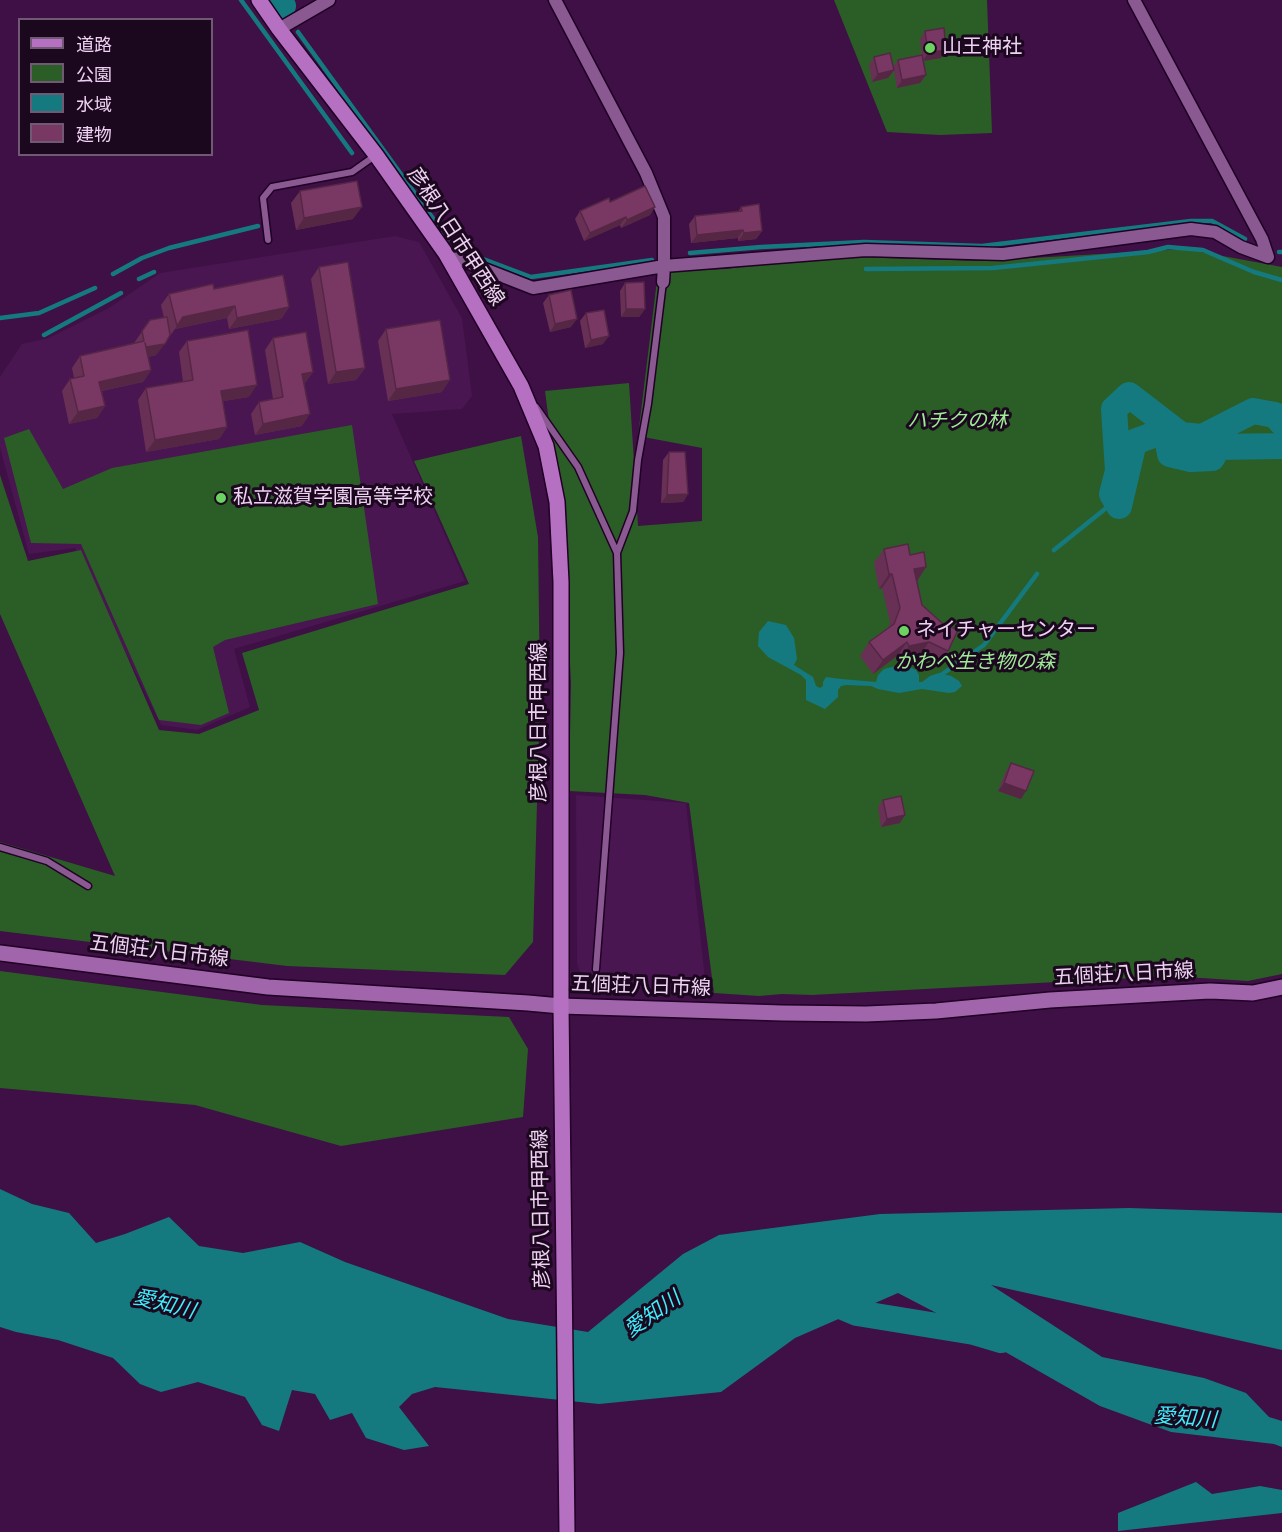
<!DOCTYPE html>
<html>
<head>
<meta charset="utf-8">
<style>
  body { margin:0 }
  #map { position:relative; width:1282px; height:1532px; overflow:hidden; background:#3e1045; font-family:"Times New Roman","Noto Sans JP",serif }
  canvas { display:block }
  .legend { position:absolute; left:18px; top:18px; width:195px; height:138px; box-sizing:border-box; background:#1b081e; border:2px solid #6f5973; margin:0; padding:8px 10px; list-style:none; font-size:18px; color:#eed2f2 }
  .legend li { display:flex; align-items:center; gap:12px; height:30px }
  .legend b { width:30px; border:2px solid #6f5973 }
</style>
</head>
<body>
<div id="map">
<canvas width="1282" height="1532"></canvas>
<ul class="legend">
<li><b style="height:8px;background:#b670c1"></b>道路</li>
<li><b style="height:16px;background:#2b5e26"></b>公園</li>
<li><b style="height:16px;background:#147a80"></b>水域</li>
<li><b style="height:16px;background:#793863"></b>建物</li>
</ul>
</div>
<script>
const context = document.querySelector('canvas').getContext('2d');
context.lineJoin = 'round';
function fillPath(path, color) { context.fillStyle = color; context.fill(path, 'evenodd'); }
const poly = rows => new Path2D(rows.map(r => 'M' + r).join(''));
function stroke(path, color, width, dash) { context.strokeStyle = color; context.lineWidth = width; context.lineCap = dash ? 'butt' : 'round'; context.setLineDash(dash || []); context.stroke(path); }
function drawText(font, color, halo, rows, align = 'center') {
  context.font = font + ' "Times New Roman","Noto Sans JP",serif'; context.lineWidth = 6; context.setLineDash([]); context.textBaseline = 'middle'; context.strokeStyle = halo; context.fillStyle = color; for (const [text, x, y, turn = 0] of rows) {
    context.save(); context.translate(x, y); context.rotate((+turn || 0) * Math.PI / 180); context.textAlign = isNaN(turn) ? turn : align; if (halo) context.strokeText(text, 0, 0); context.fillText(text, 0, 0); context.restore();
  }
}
fillPath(poly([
  [395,236,419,242,462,318,472,396,462,409,392,414,465,581,234,649,250,707,197,730,161,725,75,548,29,554,0,448,0,377,22,344,49,338,109,308,160,273],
  [576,795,686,803,707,998,591,979,580,972,577,963]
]), '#491651');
fillPath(poly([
  [834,0,987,0,992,133,940,135,887,132],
  [1185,249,1282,267,1282,974,1248,981,1170,976,812,995,782,994,759,996,714,993,689,803,645,795,569,791,571,683,563,528,545,391,629,383,638,526,702,521,702,448,638,436,658,272,726,269,820,256,981,261],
  [352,425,378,604,225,640,213,647,229,713,201,725,159,720,81,544,31,543,4,438,29,429,63,489,112,468],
  [521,436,538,537,540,699,533,942,505,975,287,966,0,931,0,842,115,876,0,614,0,475,28,561,81,550,159,730,199,734,259,710,242,653,469,584,414,461],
  [0,971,262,1005,509,1017,528,1049,523,1117,341,1146,195,1105,0,1088]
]), '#2b5e26');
fillPath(poly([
  [768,621,786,625,794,638,797,659,794,665,813,677,816,686,820,688,823,686,823,682,826,677,841,679,876,682,878,675,884,669,904,664,916,670,919,675,919,682,922,682,930,676,939,673,951,676,959,681,962,686,955,692,949,693,922,689,899,693,878,689,871,686,846,685,841,686,838,690,838,697,825,709,806,700,806,680,801,675,768,657,758,646,759,632],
  [0,1189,32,1204,69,1213,96,1243,125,1234,169,1217,199,1246,243,1253,300,1242,345,1262,508,1319,588,1332,683,1254,719,1235,880,1214,1129,1208,1282,1213,1282,1350,991,1285,1102,1357,1204,1378,1246,1393,1269,1417,1282,1421,1282,1447,1274,1444,1171,1432,1100,1406,944,1317,898,1293,795,1338,721,1392,599,1404,435,1387,412,1394,399,1407,429,1446,404,1450,366,1438,352,1413,330,1420,315,1394,292,1390,279,1431,262,1425,245,1397,198,1382,161,1392,140,1384,113,1358,58,1340,16,1332,0,1327],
  [1196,1482,1212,1494,1260,1486,1282,1490,1282,1513,1118,1531,1118,1513]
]), '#147a80');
stroke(poly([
  [241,0,352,153],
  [298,32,448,239],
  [454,248,531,277,652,260],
  [1279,252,1282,252],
  [690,253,761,247,864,242,982,246,1191,221,1212,221,1245,239],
  [866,269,993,268,1148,252,1168,247,1203,250,1254,272,1282,280],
  [113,274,142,258,169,248,258,226],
  [139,279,154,272],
  [0,318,39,313,95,288],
  [44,335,121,293],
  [1054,550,1105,509],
  [938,677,984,645,1037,574]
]), '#147a80', 4.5);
stroke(poly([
  [279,0,283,6],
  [1282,423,1275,415,1253,411,1202,437,1181,435,1129,395,1114,409,1118,471,1112,494,1119,506,1134,442,1156,434,1167,437,1170,454,1191,459,1212,458,1218,447,1282,446],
  [824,1299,857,1313,974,1332,1001,1340]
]), '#147a80', 26);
const lane = poly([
  [268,240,263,198,272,187,352,172,376,155],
  [536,407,578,467,617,553],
  [0,847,47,861,88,886],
  [596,969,620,653,617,553,633,511,638,460,648,404,663,282]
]);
const street = poly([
  [555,0,646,173,664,217,664,266,663,282],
  [1134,0,1262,239,1268,257],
  [279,29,329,0],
  [446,254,533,288,664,266,866,250,1003,254,1191,229,1215,232,1241,247,1268,257]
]);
const secondary = poly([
  [0,953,268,987,528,1003,561,1006,782,1013,866,1014,936,1011,1050,1000,1210,991,1253,993,1282,987]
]);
const primary = poly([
  [259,0,279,29,376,155,446,254,521,386,546,446,557,502,561,582,561,1006,567,1532]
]);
stroke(lane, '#200025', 9);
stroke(street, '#200025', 15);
stroke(secondary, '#200025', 18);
stroke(primary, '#200025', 18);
stroke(lane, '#8a5992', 6);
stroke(street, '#8a5992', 12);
stroke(secondary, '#a065aa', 15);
stroke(primary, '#b670c1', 15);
fillPath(poly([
  [925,31,941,58,923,61,926,75,920,83,897,88,894,71,888,78,872,82,869,65,874,57,893,67,898,60,922,55,920,39],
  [300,191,353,219,296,230,291,203],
  [610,202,655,207,650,215,621,228,620,225,584,241,575,219,580,211],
  [741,207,762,231,756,239,738,241,738,238,691,243,689,224,695,216,738,212],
  [319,267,365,368,356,380,328,384,311,279],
  [625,283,645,309,639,317,621,317,620,291],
  [214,289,289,307,281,319,229,329,227,318,175,329,156,355,148,357,151,370,143,382,102,391,105,406,97,418,69,424,62,391,70,379,74,378,72,368,80,356,134,343,150,320,164,318,161,305,169,294],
  [549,295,571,327,550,332,543,303],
  [586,313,603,344,585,348,580,321],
  [386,329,442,392,388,401,378,341],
  [273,338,313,372,304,384,302,426,255,435,251,414,259,402,273,399,265,350],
  [187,341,249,397,223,401,227,427,219,439,146,452,138,400,146,388,183,382,179,352],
  [669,452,688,494,683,502,661,503,663,460],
  [884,549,910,555,926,567,917,581,922,605,948,651,938,665,919,656,900,660,897,656,873,674,860,656,869,642,888,629,890,622,882,588,879,589,874,563],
  [1011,763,1026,791,1021,799,998,791,1006,771],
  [883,800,900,823,881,827,878,807]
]), '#683055');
fillPath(poly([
  [946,50,941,58,923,61,928,53],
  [894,70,888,78,872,82,878,74],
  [926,75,920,83,897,88,902,80],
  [362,207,353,219,296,230,304,218],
  [655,207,650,215,621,228,627,220],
  [626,217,620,225,584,241,590,233],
  [743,230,738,238,691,243,697,235],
  [762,231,756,239,738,241,744,233],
  [235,306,227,318,175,329,183,317],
  [289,307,281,319,229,329,237,318],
  [626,309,645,309,639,317,621,317],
  [577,319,571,327,550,332,555,324],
  [609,336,603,344,585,348,591,340],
  [165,344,156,355,138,359,146,347],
  [365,368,356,380,328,384,336,372],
  [151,370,143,382,91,393,99,382],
  [313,372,304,384,294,386,302,374],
  [450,380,442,392,388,401,396,389],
  [257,385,249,397,212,403,221,391],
  [105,406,97,418,69,424,78,412],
  [310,414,302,426,255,435,263,424],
  [227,427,219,439,146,452,155,440],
  [688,494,683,502,661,503,667,495],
  [926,567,917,581,914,569],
  [889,574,892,574,882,588,879,589],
  [907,642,897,656,873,674,883,660],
  [929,642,919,656,900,660,909,646],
  [1004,783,1026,791,1021,799,998,791],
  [905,815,900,823,881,827,887,819]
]), '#552745');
const building = poly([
  [944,28,946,50,928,53,925,31,944,28],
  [890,53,894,70,878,74,874,57,890,53],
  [922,55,926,75,902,80,898,60,922,55],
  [357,181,362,207,304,218,300,191,357,181],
  [645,186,655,207,627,220,626,217,590,233,580,211,609,198,610,202,645,186],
  [759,204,762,231,744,233,743,230,697,235,695,216,742,211,741,207,759,204],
  [348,262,365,368,336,372,319,267,348,262],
  [283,275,289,307,237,318,235,306,183,317,177,326,169,294,213,284,214,289,283,275],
  [644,282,645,309,626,309,625,283,644,282],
  [571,290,577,319,555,324,549,295,571,290],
  [604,310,609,336,591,340,586,313,604,310],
  [167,317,170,335,165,344,146,347,145,343,151,370,99,382,105,406,78,412,70,379,84,376,80,356,144,341,142,331,150,320,167,317],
  [440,320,450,380,396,389,386,329,440,320],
  [248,330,257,385,221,391,227,427,155,440,146,388,193,380,187,341,248,330],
  [306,332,313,372,302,374,310,414,263,424,259,402,283,397,273,338,306,332],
  [669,452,685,452,688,494,667,495,669,452],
  [908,544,910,555,924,552,926,567,914,569,922,605,942,623,958,630,948,651,929,642,909,646,907,642,883,660,869,642,894,624,900,608,892,574,889,574,884,549,908,544],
  [1011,763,1034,771,1026,791,1004,783,1011,763],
  [901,796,905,815,887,819,883,800,901,796]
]);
fillPath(building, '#793863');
stroke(building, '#552745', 1.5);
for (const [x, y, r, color] of [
  [930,48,6,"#6cd362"],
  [221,498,6,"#6cd362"],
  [904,631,6,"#6cd362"]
]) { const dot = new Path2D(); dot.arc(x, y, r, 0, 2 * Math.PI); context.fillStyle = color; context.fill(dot); stroke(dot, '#1b081e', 2); }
drawText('20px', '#eed2f2', '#1b081e', [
  ["山王神社",942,48],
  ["私立滋賀学園高等学校",233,498],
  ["ネイチャーセンター",916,631]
], 'left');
drawText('20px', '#eed2f2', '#1b081e', [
  ["彦根八日市甲西線",455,237,57],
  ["彦根八日市甲西線",540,722,-90],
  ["五個荘八日市線",159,952,7],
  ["五個荘八日市線",1124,975,-3],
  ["五個荘八日市線",641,987,2],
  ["彦根八日市甲西線",542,1209,-91]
]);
drawText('italic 20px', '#9eea96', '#1b081e', [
  ["ハチクの林",957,422],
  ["かわべ生き物の森",975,663]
]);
drawText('italic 21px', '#3deffb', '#1b081e', [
  ["愛知川",164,1305,14],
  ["愛知川",653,1315,-35],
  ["愛知川",1185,1419,4]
]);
</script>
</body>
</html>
